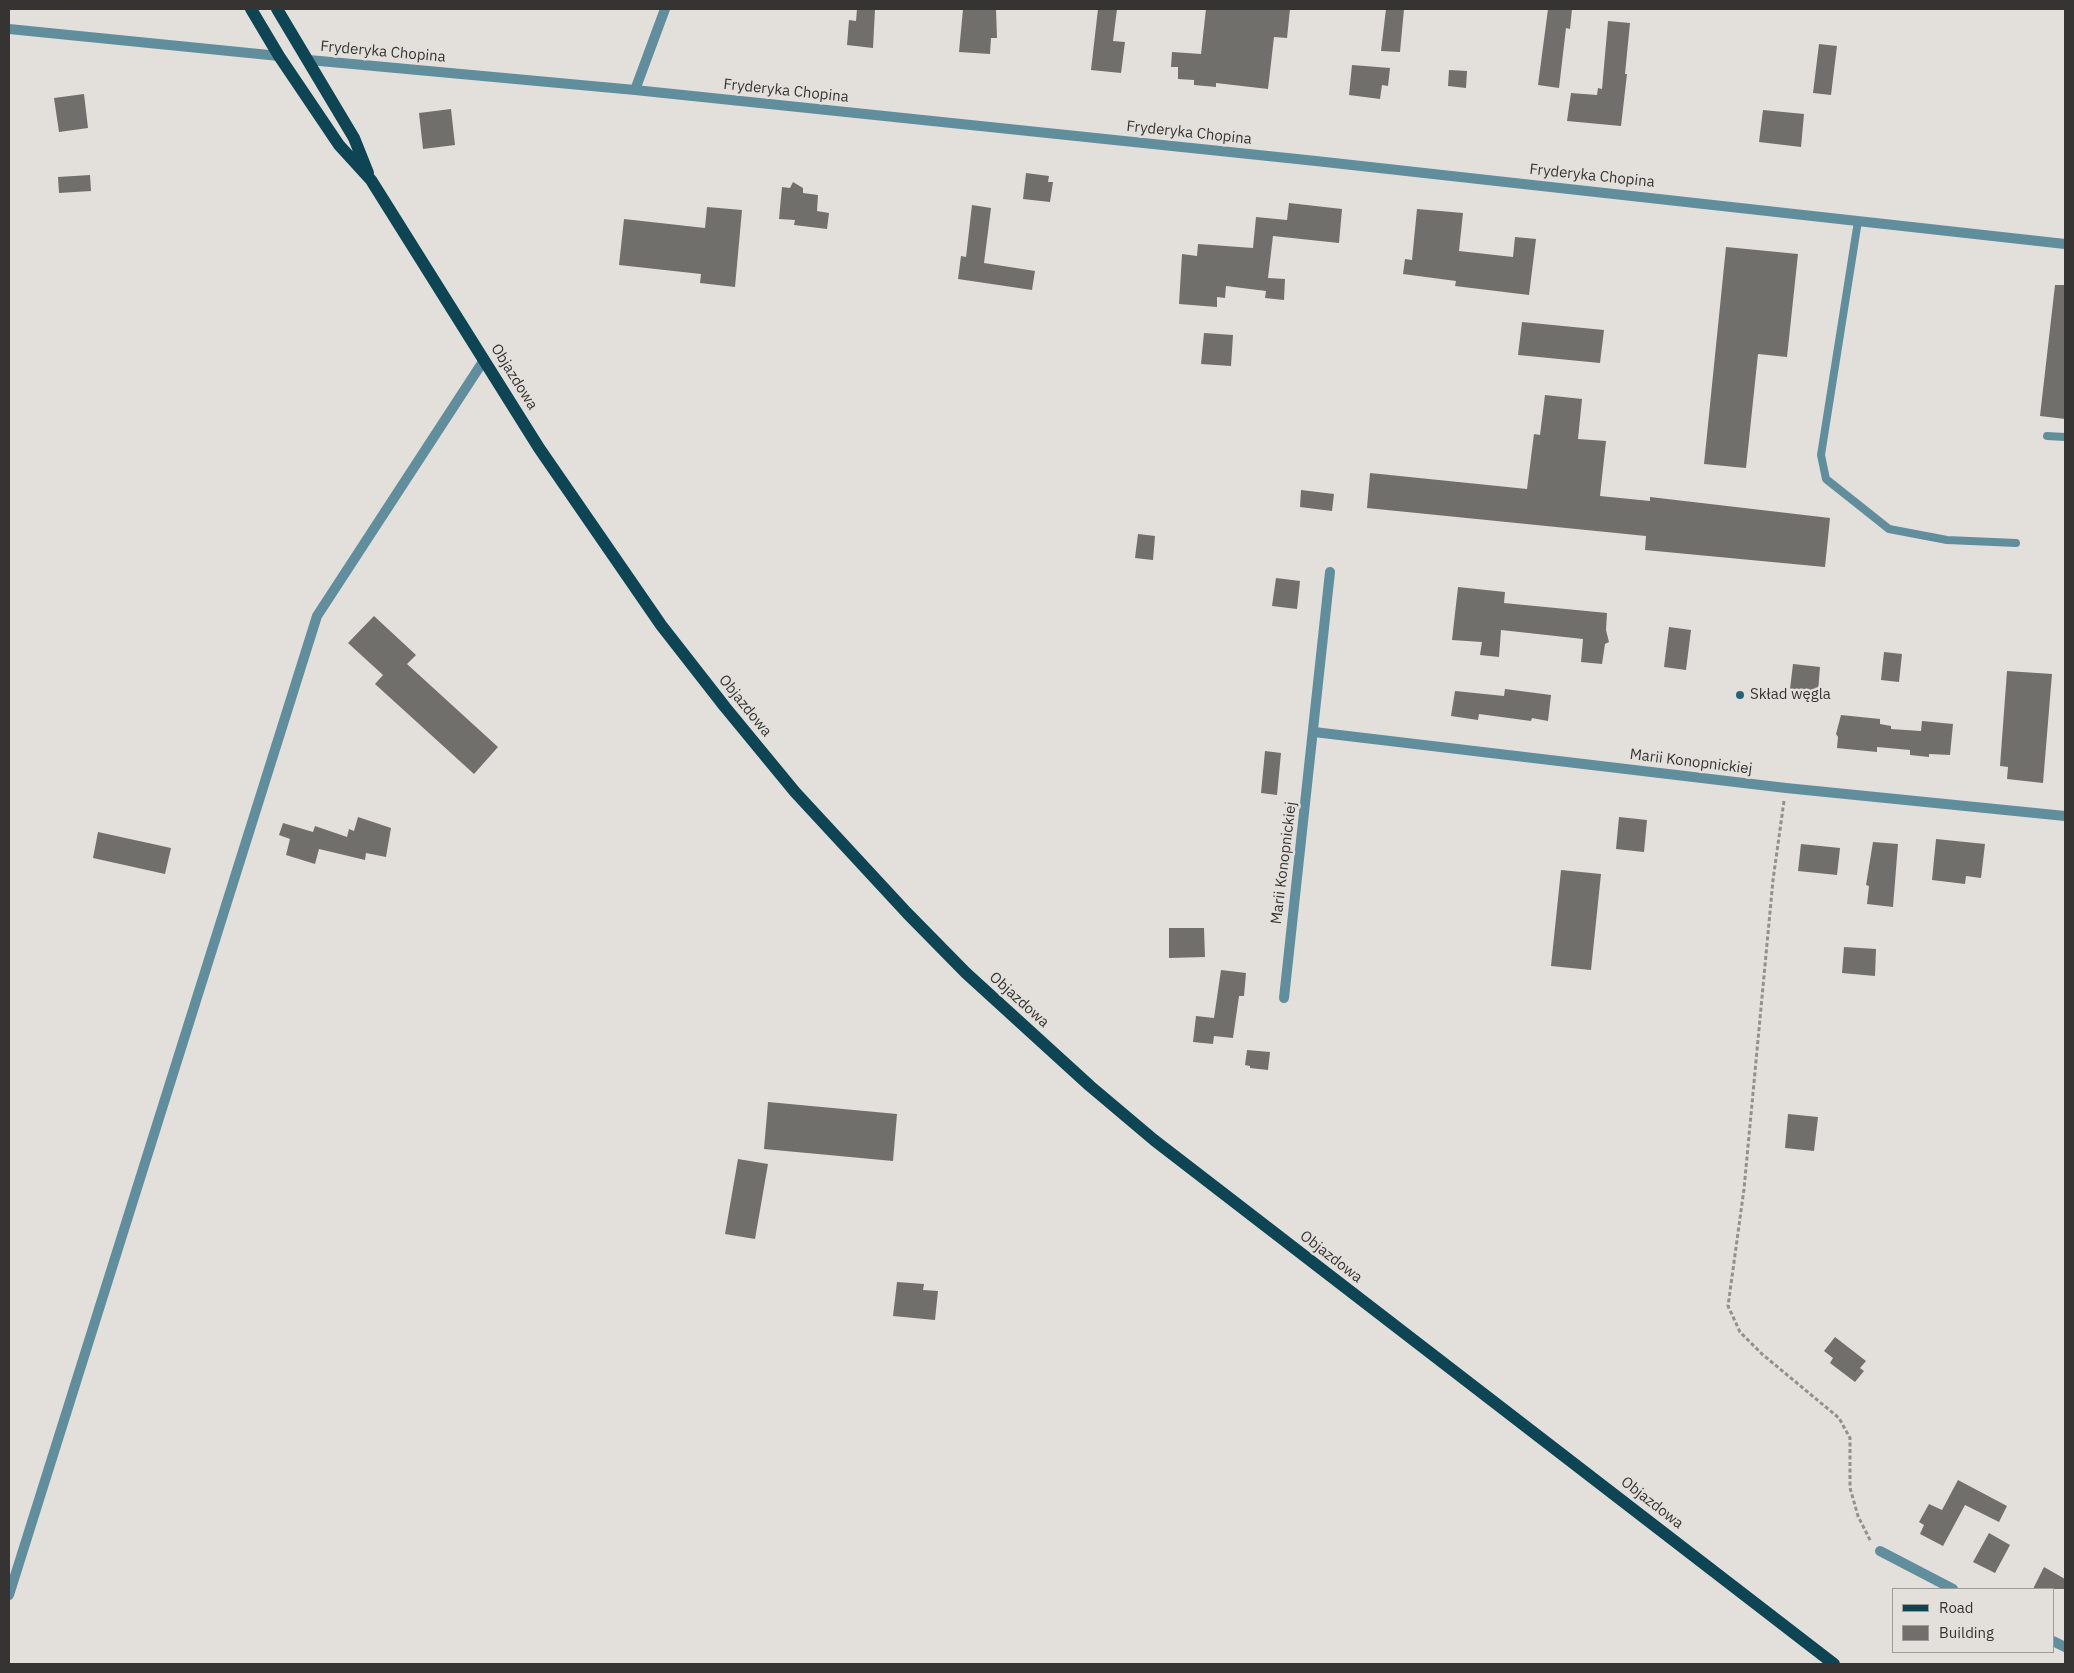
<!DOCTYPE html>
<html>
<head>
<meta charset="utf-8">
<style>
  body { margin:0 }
  #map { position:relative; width:2074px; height:1673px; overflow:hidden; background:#e3e0dc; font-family:"IBM Plex Sans",sans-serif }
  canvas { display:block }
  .frame { position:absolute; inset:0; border:10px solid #353433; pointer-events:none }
  .legend { position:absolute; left:1892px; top:1588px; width:162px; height:65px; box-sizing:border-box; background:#e3e0dc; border:1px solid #9d9b98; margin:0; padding:6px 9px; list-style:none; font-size:15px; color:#353433 }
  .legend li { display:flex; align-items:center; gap:10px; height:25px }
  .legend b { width:25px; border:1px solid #9d9b98 }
</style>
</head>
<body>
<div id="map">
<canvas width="2074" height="1673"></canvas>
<div class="frame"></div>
<ul class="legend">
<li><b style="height:6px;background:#0d4555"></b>Road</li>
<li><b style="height:14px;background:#716f6b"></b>Building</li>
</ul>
</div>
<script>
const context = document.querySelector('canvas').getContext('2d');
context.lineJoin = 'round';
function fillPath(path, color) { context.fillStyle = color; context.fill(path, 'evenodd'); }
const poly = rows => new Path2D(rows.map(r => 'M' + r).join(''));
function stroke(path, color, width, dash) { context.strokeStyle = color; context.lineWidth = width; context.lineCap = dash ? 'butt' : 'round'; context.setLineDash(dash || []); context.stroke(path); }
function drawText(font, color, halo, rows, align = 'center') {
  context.font = font + ' "IBM Plex Sans",sans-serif'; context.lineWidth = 5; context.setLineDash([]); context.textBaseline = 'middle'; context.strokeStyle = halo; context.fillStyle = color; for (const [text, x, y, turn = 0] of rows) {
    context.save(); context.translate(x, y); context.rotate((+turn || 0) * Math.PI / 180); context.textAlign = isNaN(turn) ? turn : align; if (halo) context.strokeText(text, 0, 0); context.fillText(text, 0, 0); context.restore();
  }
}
fillPath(poly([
  [857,9,875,9,873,48,847,45,849,20,856,21],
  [963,9,996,9,997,38,991,38,990,54,959,52],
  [1098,9,1117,9,1113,41,1125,42,1121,73,1091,70],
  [1206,9,1290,9,1287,38,1274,37,1268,89,1216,83,1216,87,1194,85,1194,80,1178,79,1178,67,1171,67,1172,52,1201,54],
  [1386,9,1404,9,1400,52,1381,51],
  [1548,9,1572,9,1570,29,1566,28,1559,88,1538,85],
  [1608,21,1630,23,1625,74,1627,74,1621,126,1567,121,1571,93,1597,95,1598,88,1602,89],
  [1819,44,1837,46,1831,95,1813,93],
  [1352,65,1390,68,1388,86,1382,85,1380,99,1349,95],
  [1449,70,1467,71,1466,88,1448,86],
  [84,94,88,128,59,132,54,98],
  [451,109,455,145,423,149,419,113],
  [1763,110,1804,114,1801,147,1759,142],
  [1026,173,1049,176,1048,182,1053,182,1050,202,1023,199],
  [90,175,91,191,59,193,58,177],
  [793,182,803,188,803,193,818,195,817,211,829,213,827,229,794,225,795,220,779,219,782,187,790,188],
  [1289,203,1342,209,1339,243,1273,236,1268,278,1285,279,1284,300,1265,298,1266,291,1226,286,1225,298,1217,297,1217,307,1179,304,1182,254,1197,256,1198,244,1253,248,1256,217,1287,220],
  [972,205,991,208,984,263,1035,271,1032,290,958,279,961,256,966,257],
  [707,207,742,210,735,287,700,283,701,274,619,265,624,219,705,228],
  [1417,209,1463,213,1459,251,1513,257,1515,237,1536,239,1529,295,1455,286,1456,281,1403,274,1405,259,1412,260],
  [1726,247,1798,254,1787,357,1758,354,1746,468,1704,464],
  [2055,285,2065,285,2065,419,2040,416],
  [1522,322,1604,330,1600,363,1518,355],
  [1204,333,1233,335,1231,366,1201,364],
  [1545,395,1582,399,1578,439,1606,441,1600,496,1650,501,1650,497,1830,518,1825,567,1645,550,1646,536,1367,508,1370,473,1527,489,1534,434,1540,435],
  [1301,490,1334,494,1332,511,1300,507],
  [1138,534,1155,536,1153,560,1135,558],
  [1276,578,1300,581,1297,609,1272,606],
  [1458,587,1505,592,1504,603,1607,613,1606,630,1609,642,1605,644,1602,664,1581,662,1583,639,1501,630,1499,657,1480,655,1482,642,1452,640],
  [374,616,416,655,407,664,498,747,474,774,375,684,383,675,348,643],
  [1669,627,1691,630,1686,670,1664,667],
  [1884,652,1902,654,1899,682,1881,680],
  [1793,664,1820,667,1818,692,1790,689],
  [2007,671,2052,674,2043,783,2007,779,2008,767,2000,766],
  [1505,689,1551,695,1548,721,1532,718,1531,721,1479,714,1478,720,1451,716,1455,691,1504,696],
  [1841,715,1880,719,1880,724,1891,726,1891,729,1921,731,1922,721,1953,724,1950,755,1929,754,1929,757,1910,755,1910,750,1877,747,1877,752,1837,748,1838,737,1836,734],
  [1265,751,1281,753,1277,795,1261,793],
  [358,817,391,828,386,857,366,853,365,860,319,849,315,864,286,855,290,839,279,835,283,823,313,832,315,826,347,837,349,829,354,831],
  [1619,817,1647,820,1644,852,1616,849],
  [98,832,171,848,165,874,93,858],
  [1936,839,1985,844,1981,878,1966,876,1965,884,1932,880],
  [1873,842,1898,844,1893,907,1867,904,1869,886,1866,885],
  [1801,844,1840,848,1837,875,1798,871],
  [1561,870,1601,874,1591,970,1551,966],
  [1169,928,1204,928,1205,957,1169,958],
  [1844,947,1876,949,1875,976,1842,973],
  [1221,970,1246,973,1244,996,1239,996,1233,1038,1214,1036,1213,1044,1193,1042,1196,1016,1214,1018],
  [1247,1050,1270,1052,1268,1070,1250,1068,1250,1066,1245,1065],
  [768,1102,897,1114,893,1161,764,1149],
  [1788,1114,1818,1117,1814,1151,1785,1148],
  [738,1159,768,1164,755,1239,725,1234],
  [897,1282,924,1284,923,1290,938,1291,935,1320,893,1316],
  [1835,1337,1866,1361,1860,1368,1864,1371,1855,1382,1830,1363,1833,1358,1824,1351],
  [1958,1480,2007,1506,1999,1522,1965,1505,1943,1546,1920,1534,1924,1525,1919,1522,1929,1504,1942,1510],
  [1989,1533,2010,1545,1995,1573,1973,1562],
  [2044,1567,2065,1579,2065,1589,2033,1589]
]), '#716f6b');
stroke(poly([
  [1784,801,1773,880,1744,1189,1728,1306,1740,1332,1762,1354,1839,1418,1850,1438,1850,1488,1858,1516,1871,1542]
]), '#92908d', 3, [4, 2.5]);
stroke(poly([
  [1858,221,1821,455,1826,479,1889,529,1947,540,2016,543],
  [2047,436,2065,437]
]), '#618e9d', 8);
stroke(poly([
  [9,29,279,56],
  [309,60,635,90,1316,161,2065,244],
  [635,90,665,9],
  [1314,732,1786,788,2065,816],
  [1284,998,1330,572],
  [1880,1551,1953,1589],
  [9,1595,317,616,484,360],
  [2053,1641,2065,1647]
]), '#618e9d', 10);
stroke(poly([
  [251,9,279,56,339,145,371,180,539,448,661,625,725,707,795,792,907,913,966,973,1090,1086,1154,1140,1834,1664],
  [277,9,354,138,368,173]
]), '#0d4555', 12);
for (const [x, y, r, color] of [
  [1740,695,5,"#216477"]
]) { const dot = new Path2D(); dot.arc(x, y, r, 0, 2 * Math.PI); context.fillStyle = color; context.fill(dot); stroke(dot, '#e3e0dc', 2); }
drawText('15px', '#353433', '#e3e0dc', [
  ["Fryderyka Chopina",383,52,5],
  ["Fryderyka Chopina",786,91,6],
  ["Fryderyka Chopina",1189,133,6],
  ["Fryderyka Chopina",1592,176,6],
  ["Objazdowa",514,377,58],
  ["Objazdowa",745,706,51],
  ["Marii Konopnickiej",1691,762,7],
  ["Marii Konopnickiej",1284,863,-83],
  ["Objazdowa",1019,1000,42],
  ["Objazdowa",1331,1257,38],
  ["Objazdowa",1652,1503,38]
]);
drawText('15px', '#353433', '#e3e0dc', [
  ["Skład węgla",1750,695]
], 'left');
</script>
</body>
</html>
